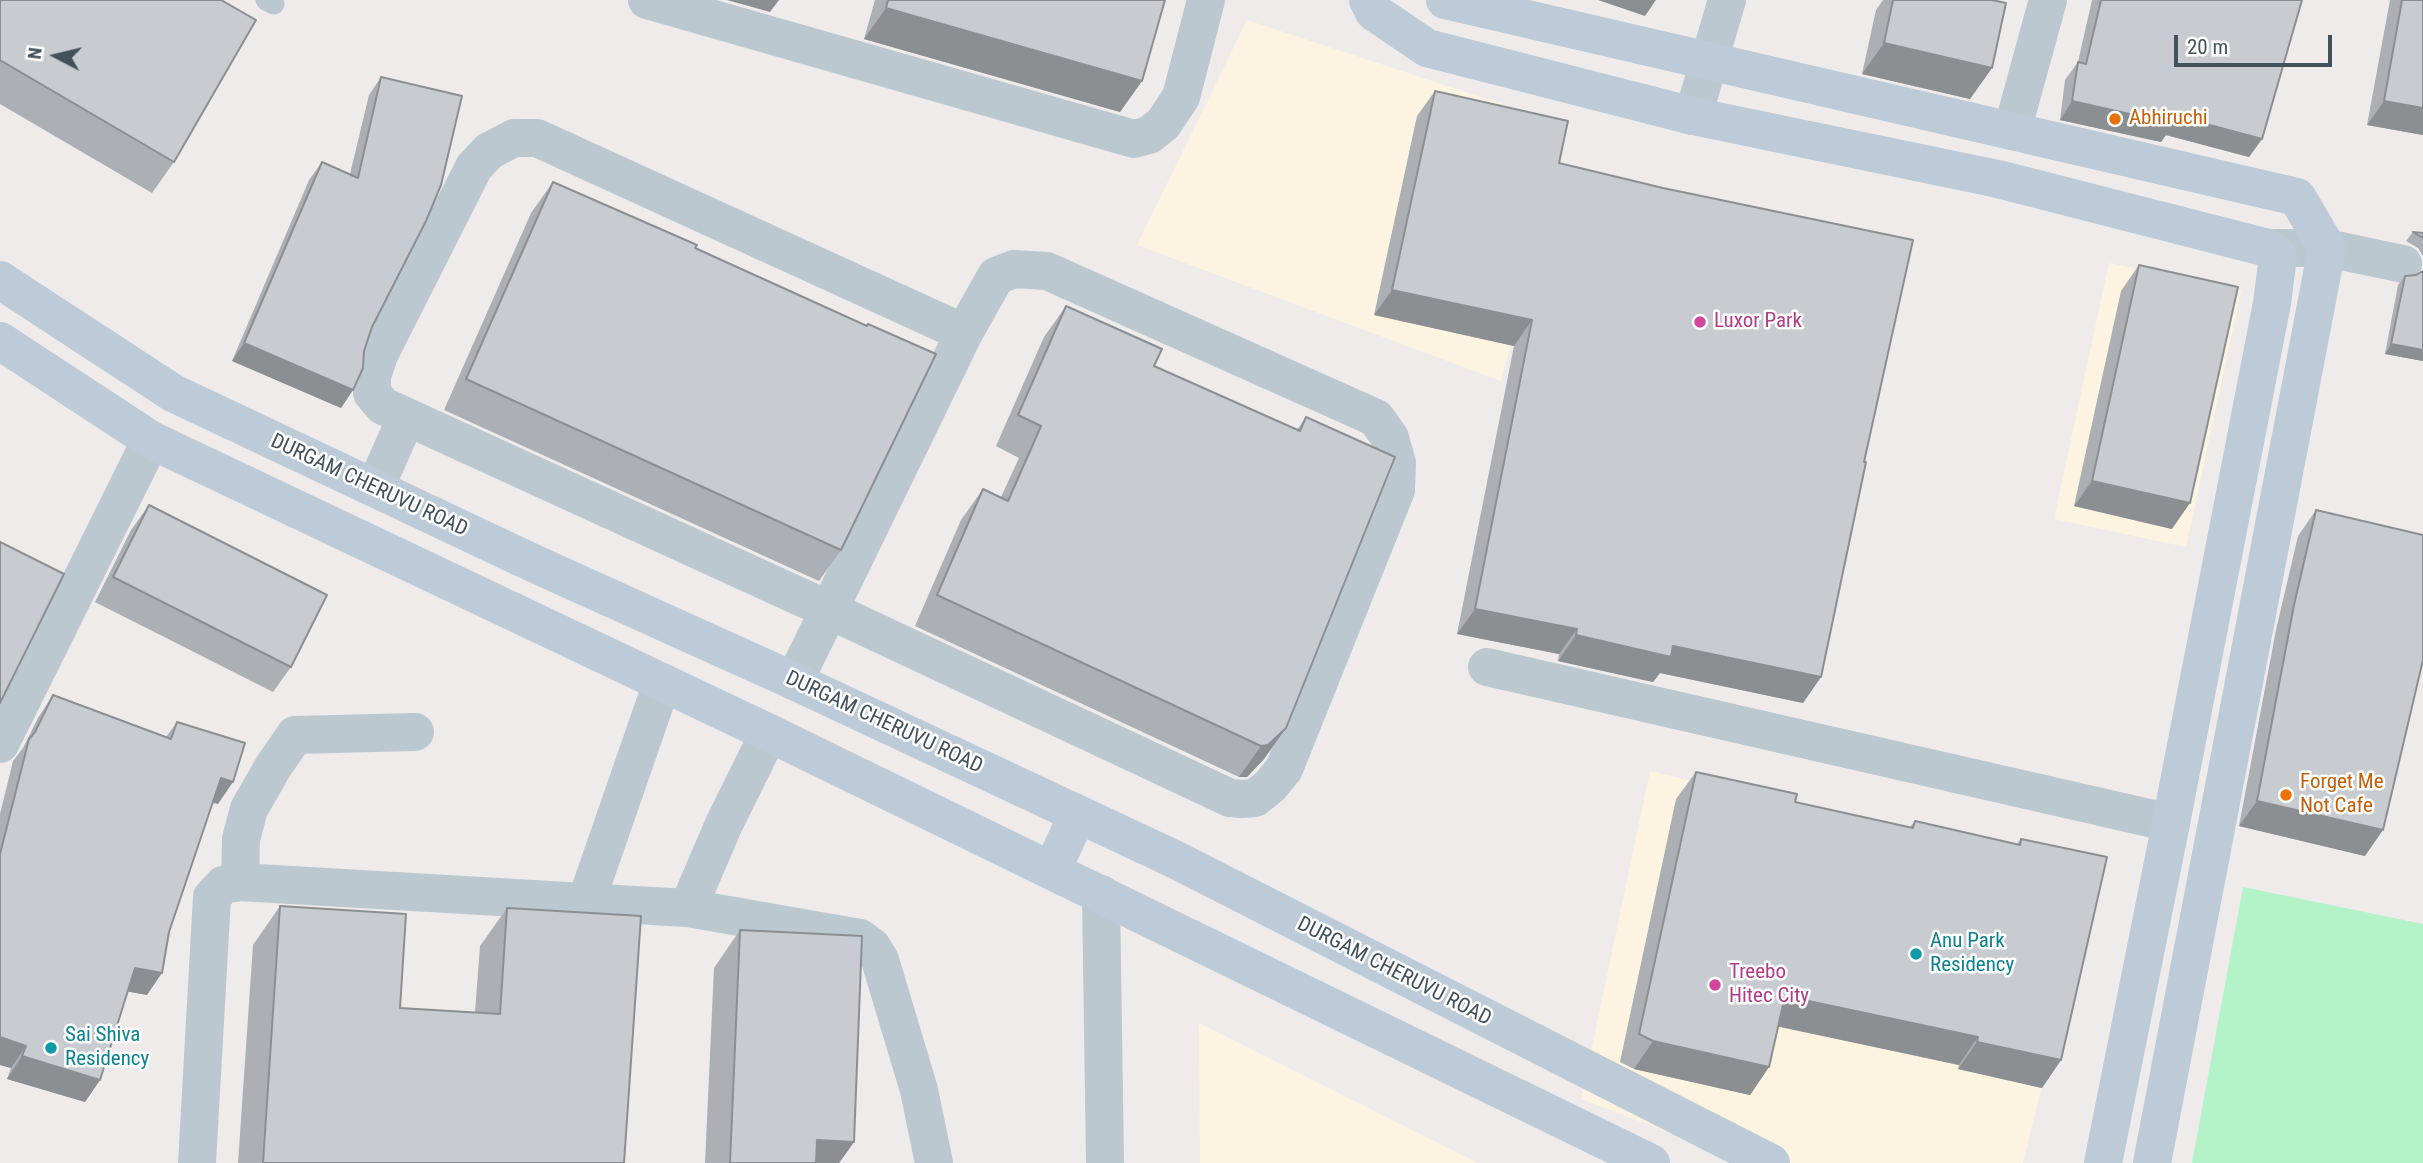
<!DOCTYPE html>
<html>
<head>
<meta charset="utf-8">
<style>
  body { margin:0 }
  #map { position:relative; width:2423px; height:1163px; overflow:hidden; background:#efebeb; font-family:"Roboto Condensed",sans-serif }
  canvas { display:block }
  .north { position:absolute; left:21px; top:21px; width:70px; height:70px; -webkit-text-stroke:5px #fff; paint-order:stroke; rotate:277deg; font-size:19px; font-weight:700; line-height:28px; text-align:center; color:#43515a }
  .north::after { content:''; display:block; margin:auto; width:24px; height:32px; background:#43515a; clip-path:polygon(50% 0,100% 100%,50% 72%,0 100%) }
  .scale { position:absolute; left:2174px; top:35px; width:158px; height:32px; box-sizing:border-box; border:4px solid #43515a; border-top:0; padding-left:9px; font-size:21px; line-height:24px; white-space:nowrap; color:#43515a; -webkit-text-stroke:5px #fff; paint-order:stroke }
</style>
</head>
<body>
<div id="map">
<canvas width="2423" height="1163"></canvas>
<div class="north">N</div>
<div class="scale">20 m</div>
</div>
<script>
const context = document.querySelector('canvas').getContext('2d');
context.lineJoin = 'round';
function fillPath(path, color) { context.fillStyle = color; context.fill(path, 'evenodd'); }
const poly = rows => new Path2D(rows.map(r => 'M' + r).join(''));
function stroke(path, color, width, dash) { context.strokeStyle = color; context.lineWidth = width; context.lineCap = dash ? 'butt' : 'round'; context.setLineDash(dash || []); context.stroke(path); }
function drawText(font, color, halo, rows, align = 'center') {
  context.font = font + ' "Roboto Condensed",sans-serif'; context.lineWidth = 5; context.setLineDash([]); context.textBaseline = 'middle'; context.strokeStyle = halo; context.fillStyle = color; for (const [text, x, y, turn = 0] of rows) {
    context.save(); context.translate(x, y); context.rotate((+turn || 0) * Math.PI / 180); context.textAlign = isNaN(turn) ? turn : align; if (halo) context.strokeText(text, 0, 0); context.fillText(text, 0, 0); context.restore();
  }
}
fillPath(poly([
  [1247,20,1569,126,1501,381,1137,245],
  [2109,263,2241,291,2186,547,2054,519],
  [1650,771,2094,874,2023,1163,1751,1163,1581,1099],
  [1199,1023,1478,1163,1200,1163]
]), '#fdf3e1');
fillPath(poly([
  [2243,887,2423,924,2423,1163,2192,1163]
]), '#b4f2c8');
stroke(poly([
  [266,0,274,4]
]), '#bbc8d0', 21);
stroke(poly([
  [647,0,1134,139,1149,135,1163,124,1181,97,1206,0],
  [1693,116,1727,0],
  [2012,131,2048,0],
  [2268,248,2327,248,2403,264],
  [375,488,406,418],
  [1487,667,2171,823],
  [794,681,829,610,964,333,996,276,1014,269,1047,271,1376,418,1390,438,1397,463,1396,490,1284,769,1270,786,1255,798,1241,799,1230,798,829,610,383,406,372,393,372,376,379,355,474,167,489,151,514,138,537,138,964,333],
  [0,744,151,440],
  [240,882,241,839,249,809,273,767,295,735,415,732],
  [1101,894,1105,1163],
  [586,902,662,683],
  [688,908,724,824,769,733],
  [197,1163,212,897,223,885,240,882,688,908,860,938,872,947,880,960,919,1090,934,1163]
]), '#bbc8d0', 38);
stroke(poly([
  [1368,0,1374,12,1427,48,1693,116,1998,179,2268,248,2278,256,2272,303,2171,823,2103,1163],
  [1445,0,2297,197,2327,248,2152,1163],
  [0,280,173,393,533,563,794,681,1174,859,1771,1163],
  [0,341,151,440,769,733,1651,1163],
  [1052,870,1078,814]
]), '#bccbd7', 38);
fillPath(poly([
  [0,0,174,162,152,193,0,104],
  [875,0,1165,0,1142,81,1120,112,864,39],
  [1883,0,1893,0,1992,68,1970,99,1862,74,1876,10],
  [2092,0,2302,0,2262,139,2249,157,2166,135,2161,142,2060,120,2065,80,2078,62],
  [2390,0,2423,0,2423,135,2367,125],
  [381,77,372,327,364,351,353,390,341,408,232,361,309,180,322,162,350,174,369,95],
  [1435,91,1559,163,1864,462,1821,677,1803,703,1660,673,1653,682,1558,661,1559,654,1457,634,1514,346,1374,315,1417,116],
  [553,182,695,248,841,550,819,581,444,410,531,213],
  [2413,232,2423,233,2423,256,2418,248,2406,241],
  [2139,265,2172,529,2074,506,2121,291],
  [2423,271,2423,361,2385,354,2398,285,2405,276,2416,275],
  [1066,306,1154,366,1297,430,1306,417,1286,728,1264,759,1247,777,1239,777,915,626,961,520,983,489,1001,497,1019,458,996,446,1044,337],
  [149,505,291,667,273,692,95,602,131,530],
  [2316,510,2365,856,2239,826,2276,630,2298,536],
  [53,695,166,737,177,722,218,804,213,803,147,995,128,991,100,1080,85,1102,7,1079,11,1068,0,1065,0,814,13,761,23,748,38,718],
  [1696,772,1795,802,1910,827,1915,821,2017,844,2021,839,2061,1060,2042,1088,1958,1069,1959,1065,1778,1026,1769,1067,1750,1095,1634,1069,1620,1062,1676,799],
  [280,906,400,1008,475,1012,480,946,507,908,624,1163,238,1163,253,945],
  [740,930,854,1142,839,1163,705,1163,714,968]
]), '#acafb4');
fillPath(poly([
  [727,0,779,0,770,12],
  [1598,0,1656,0,1645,16],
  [886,8,1142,81,1120,112,864,39],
  [1884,43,1992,68,1970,99,1862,74],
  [2072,101,2176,116,2262,139,2249,157,2166,135,2161,142,2060,120],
  [2384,101,2423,108,2423,135,2367,125],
  [1392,290,1532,320,1514,346,1374,315],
  [244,343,353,390,341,408,232,361],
  [2391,344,2423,350,2423,361,2385,354],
  [2092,481,2190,503,2172,529,2074,506],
  [1475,609,1577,629,1559,654,1457,634],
  [1576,635,1673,646,1821,677,1803,703,1660,673,1653,682,1558,661],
  [1286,728,1264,759,1247,777,1239,777,1261,746],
  [221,778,233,782,218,804,206,800],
  [2257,801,2383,830,2365,856,2239,826],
  [135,968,162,973,147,995,119,990],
  [1785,996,1978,1037,1959,1065,1766,1024],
  [0,1037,26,1046,11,1068,0,1065],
  [1653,1041,1769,1067,1750,1095,1634,1069],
  [1977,1042,2061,1060,2042,1088,1958,1069],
  [22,1056,100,1080,85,1102,7,1079],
  [817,1140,854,1142,839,1163,801,1163]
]), '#8c8f92');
const building = poly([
  [0,0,221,0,256,20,174,162,0,60,0,0],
  [888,0,1165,0,1142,81,886,8,888,0],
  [1893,0,1992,0,2006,3,1992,68,1884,43,1893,0],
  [2101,0,2302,0,2262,139,2176,116,2174,124,2072,101,2078,62,2086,64,2101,0],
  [2402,0,2423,0,2423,108,2384,101,2402,0],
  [381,77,462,96,441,185,426,221,372,327,364,351,363,368,353,390,244,343,322,162,358,178,381,77],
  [1435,91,1568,121,1559,163,1663,188,1913,240,1864,462,1866,462,1821,677,1673,646,1671,657,1576,635,1577,629,1475,609,1532,320,1392,290,1435,91],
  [553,182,697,245,695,248,867,326,868,324,936,354,841,550,466,379,553,182],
  [2413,232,2423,233,2423,238,2413,232],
  [2139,265,2238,287,2190,503,2092,481,2139,265],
  [2423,271,2423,350,2391,344,2405,276,2416,275,2423,271],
  [1066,306,1162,349,1154,366,1300,431,1306,417,1395,457,1286,728,1268,745,1261,746,937,595,983,489,1008,501,1041,426,1018,415,1066,306],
  [149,505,327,595,291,667,113,577,149,505],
  [2316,510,2423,535,2423,660,2383,830,2257,801,2294,605,2316,510],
  [0,542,64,574,0,703,0,542],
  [53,695,171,739,177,722,245,743,233,782,221,778,169,932,162,973,135,968,100,1080,22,1056,26,1046,0,1037,0,854,29,739,35,732,53,695],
  [1696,772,1797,794,1795,802,1913,828,1915,821,2020,845,2021,839,2107,857,2061,1060,1977,1042,1978,1037,1785,996,1769,1067,1653,1041,1639,1034,1696,772],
  [280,906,406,914,400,1008,500,1014,507,908,641,916,624,1163,263,1163,280,906],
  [740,930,862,936,854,1142,817,1140,816,1163,730,1163,740,930]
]);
fillPath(building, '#c8ccd1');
stroke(building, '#8c8f92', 2);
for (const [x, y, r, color] of [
  [2115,119,7,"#e8710a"],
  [1700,322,7,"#d1479c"],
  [2286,795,7,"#e8710a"],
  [1916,954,7,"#0f9aa8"],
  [1715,985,7,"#d1479c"],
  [51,1048,7,"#0f9aa8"]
]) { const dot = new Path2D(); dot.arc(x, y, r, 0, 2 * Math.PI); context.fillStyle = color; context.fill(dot); stroke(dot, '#fff', 2.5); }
drawText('21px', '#c56008', '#fff', [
  ["Abhiruchi",2129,119],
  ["Forget Me",2300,783],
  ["Not Cafe",2300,807]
], 'left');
drawText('21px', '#b23c85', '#fff', [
  ["Luxor Park",1714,322],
  ["Treebo",1729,973],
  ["Hitec City",1729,997]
], 'left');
drawText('21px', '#43515a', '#fff', [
  ["DURGAM CHERUVU ROAD",369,486,25],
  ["DURGAM CHERUVU ROAD",884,723,25],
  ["DURGAM CHERUVU ROAD",1394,972,27]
]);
drawText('21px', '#0d838f', '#fff', [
  ["Anu Park",1930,942],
  ["Residency",1930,966],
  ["Sai Shiva",65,1036],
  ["Residency",65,1060]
], 'left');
</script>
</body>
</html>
